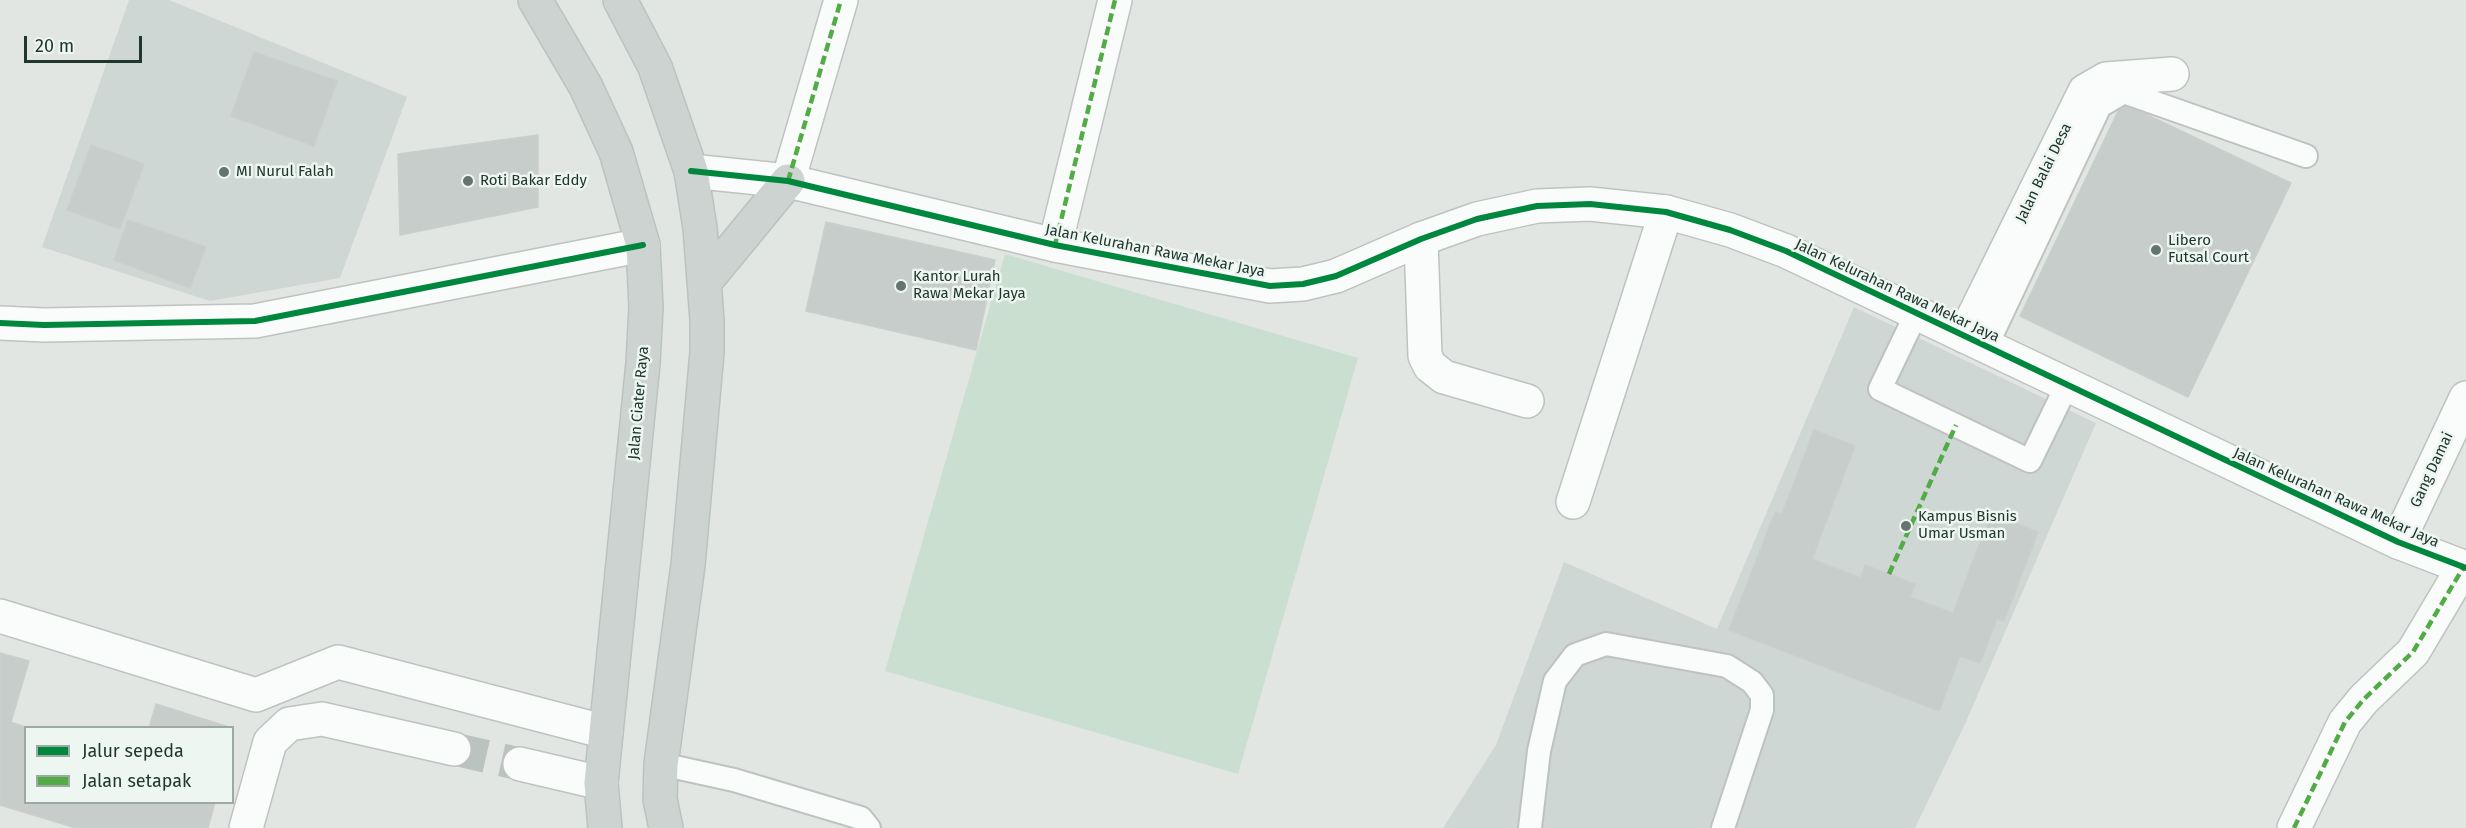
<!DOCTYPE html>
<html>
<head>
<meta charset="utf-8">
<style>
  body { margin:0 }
  #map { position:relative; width:2466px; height:828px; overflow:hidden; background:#e1e6e3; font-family:"Fira Sans",sans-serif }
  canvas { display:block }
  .legend { position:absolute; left:24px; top:726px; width:210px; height:78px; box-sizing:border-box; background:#eef6f1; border:2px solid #9caaa3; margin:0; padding:8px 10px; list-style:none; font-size:18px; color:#20372f }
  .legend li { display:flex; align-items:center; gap:12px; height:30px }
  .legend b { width:30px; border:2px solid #9caaa3 }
  .scale { position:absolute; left:24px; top:36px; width:118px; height:27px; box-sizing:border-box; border:3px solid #20372f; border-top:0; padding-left:8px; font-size:18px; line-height:21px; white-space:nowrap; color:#20372f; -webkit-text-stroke:4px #eef6f1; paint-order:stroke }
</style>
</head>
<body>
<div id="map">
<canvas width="2466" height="828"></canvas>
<ul class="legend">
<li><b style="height:8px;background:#00873e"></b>Jalur sepeda</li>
<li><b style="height:8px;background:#52ac45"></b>Jalan setapak</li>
</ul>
<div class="scale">20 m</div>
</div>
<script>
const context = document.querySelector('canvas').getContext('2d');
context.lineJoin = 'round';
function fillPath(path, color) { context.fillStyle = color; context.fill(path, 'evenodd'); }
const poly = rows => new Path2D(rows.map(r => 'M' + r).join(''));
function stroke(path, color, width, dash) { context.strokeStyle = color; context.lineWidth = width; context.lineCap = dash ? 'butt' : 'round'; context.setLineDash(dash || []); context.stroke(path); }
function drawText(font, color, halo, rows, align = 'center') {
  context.font = font + ' "Fira Sans",sans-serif'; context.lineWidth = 5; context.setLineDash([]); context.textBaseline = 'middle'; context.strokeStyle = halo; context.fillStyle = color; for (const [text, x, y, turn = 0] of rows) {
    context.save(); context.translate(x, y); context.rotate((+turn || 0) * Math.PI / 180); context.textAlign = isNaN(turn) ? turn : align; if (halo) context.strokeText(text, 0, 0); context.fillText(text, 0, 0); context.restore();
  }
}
fillPath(poly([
  [129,0,169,0,407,97,340,278,210,301,42,247],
  [1854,307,2096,423,1965,724,1915,828,1443,828,1496,745,1564,562,1717,629]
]), '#ced7d3');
fillPath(poly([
  [1005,254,1358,358,1238,774,885,671]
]), '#cadfcf');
const building = poly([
  [254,52,337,81,314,146,231,116,254,52],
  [2122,103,2291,183,2188,397,2020,316,2122,103],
  [538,135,538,207,400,235,398,154,538,135],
  [91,145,144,164,120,229,67,210,91,145],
  [128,220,206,247,190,288,114,260,128,220],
  [826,222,995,260,976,350,806,311,826,222],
  [1814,430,1855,446,1812,559,1861,578,1865,565,1889,574,1915,584,1910,597,1953,613,1991,514,2038,532,2004,621,1997,619,1980,663,1960,656,1939,711,1729,630,1775,512,1782,514,1814,430],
  [0,653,29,661,11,722,28,728,26,802,215,802,208,828,76,828,0,805,0,653],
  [156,704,232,728,149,728,156,704]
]);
fillPath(building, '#c7cdca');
stroke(building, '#cacfcc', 1.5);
stroke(poly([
  [454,749,520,764]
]), '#bac3bf', 33, [33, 16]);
const service = poly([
  [1917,312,1880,389,2030,461,2067,385],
  [1986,347,2100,106,2124,92,2306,156],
  [661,764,734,780,861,818,869,828],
  [1530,828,1539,751,1555,681,1575,655,1606,644,1727,666,1752,682,1762,695,1762,710,1723,828]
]);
const minor = poly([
  [788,181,841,0],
  [1421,239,1425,356,1430,366,1444,377,1527,401],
  [1055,245,1115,0],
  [0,323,44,325,255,321,643,245],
  [1964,336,2085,91,2106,79,2172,74],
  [1573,502,1666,212],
  [2398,542,2466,398],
  [0,616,256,695,338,662,606,732],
  [520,764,601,783],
  [246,828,270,742,289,724,322,719,454,749],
  [2294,828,2345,722,2364,699,2413,652,2463,568]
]);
const tertiary = poly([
  [691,171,788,181,1055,245,1270,286,1303,284,1336,276,1421,239,1477,219,1537,206,1590,204,1666,212,1730,230,1786,251,2398,542,2466,568]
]);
const primary = poly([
  [535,0,586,87,616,152,643,245,646,307,643,363,601,783,605,828],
  [620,0,655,67,691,171,700,228,707,320,707,352,688,565,661,764,660,799,666,828],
  [704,283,788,181]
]);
stroke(service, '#bec3c0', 26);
stroke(minor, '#bec3c0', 36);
stroke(tertiary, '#bec3c0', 36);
stroke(primary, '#bbc3bf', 36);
stroke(service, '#fafbfb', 22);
stroke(minor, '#fafbfb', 33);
stroke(tertiary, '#fafbfb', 33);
stroke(primary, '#ccd3d0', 33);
stroke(poly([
  [788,181,841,0],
  [1055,245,1115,0],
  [1889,574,1956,425],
  [2294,828,2345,722,2364,699,2413,652,2463,568]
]), '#52ac45', 4.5, [9, 4.5]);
stroke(poly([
  [691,171,788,181,1055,245,1270,286,1303,284,1336,276,1421,239,1477,219,1537,206,1590,204,1666,212,1730,230,1786,251,2398,542,2466,568],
  [0,323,44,325,255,321,643,245]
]), '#00873e', 6);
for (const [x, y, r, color] of [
  [224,172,6,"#64746e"],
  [468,181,6,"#64746e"],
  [2156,250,6,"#64746e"],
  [901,286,6,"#64746e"],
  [1906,526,6,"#64746e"]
]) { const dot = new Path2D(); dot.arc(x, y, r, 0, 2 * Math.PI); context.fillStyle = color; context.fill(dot); stroke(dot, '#eef6f1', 2); }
drawText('15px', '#20372f', '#eef6f1', [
  ["MI Nurul Falah",236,172],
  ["Roti Bakar Eddy",480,181],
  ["Libero",2168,241],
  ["Futsal Court",2168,258],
  ["Kantor Lurah",913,277],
  ["Rawa Mekar Jaya",913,294],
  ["Kampus Bisnis",1918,517],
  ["Umar Usman",1918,534]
], 'left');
drawText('15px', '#20372f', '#eef6f1', [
  ["Jalan Balai Desa",2044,173,-64],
  ["Jalan Kelurahan Rawa Mekar Jaya",1155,251,11],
  ["Jalan Kelurahan Rawa Mekar Jaya",1897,291,25],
  ["Jalan Ciater Raya",639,403,-85],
  ["Gang Damai",2432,470,-65],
  ["Jalan Kelurahan Rawa Mekar Jaya",2336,498,24]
]);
</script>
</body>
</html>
